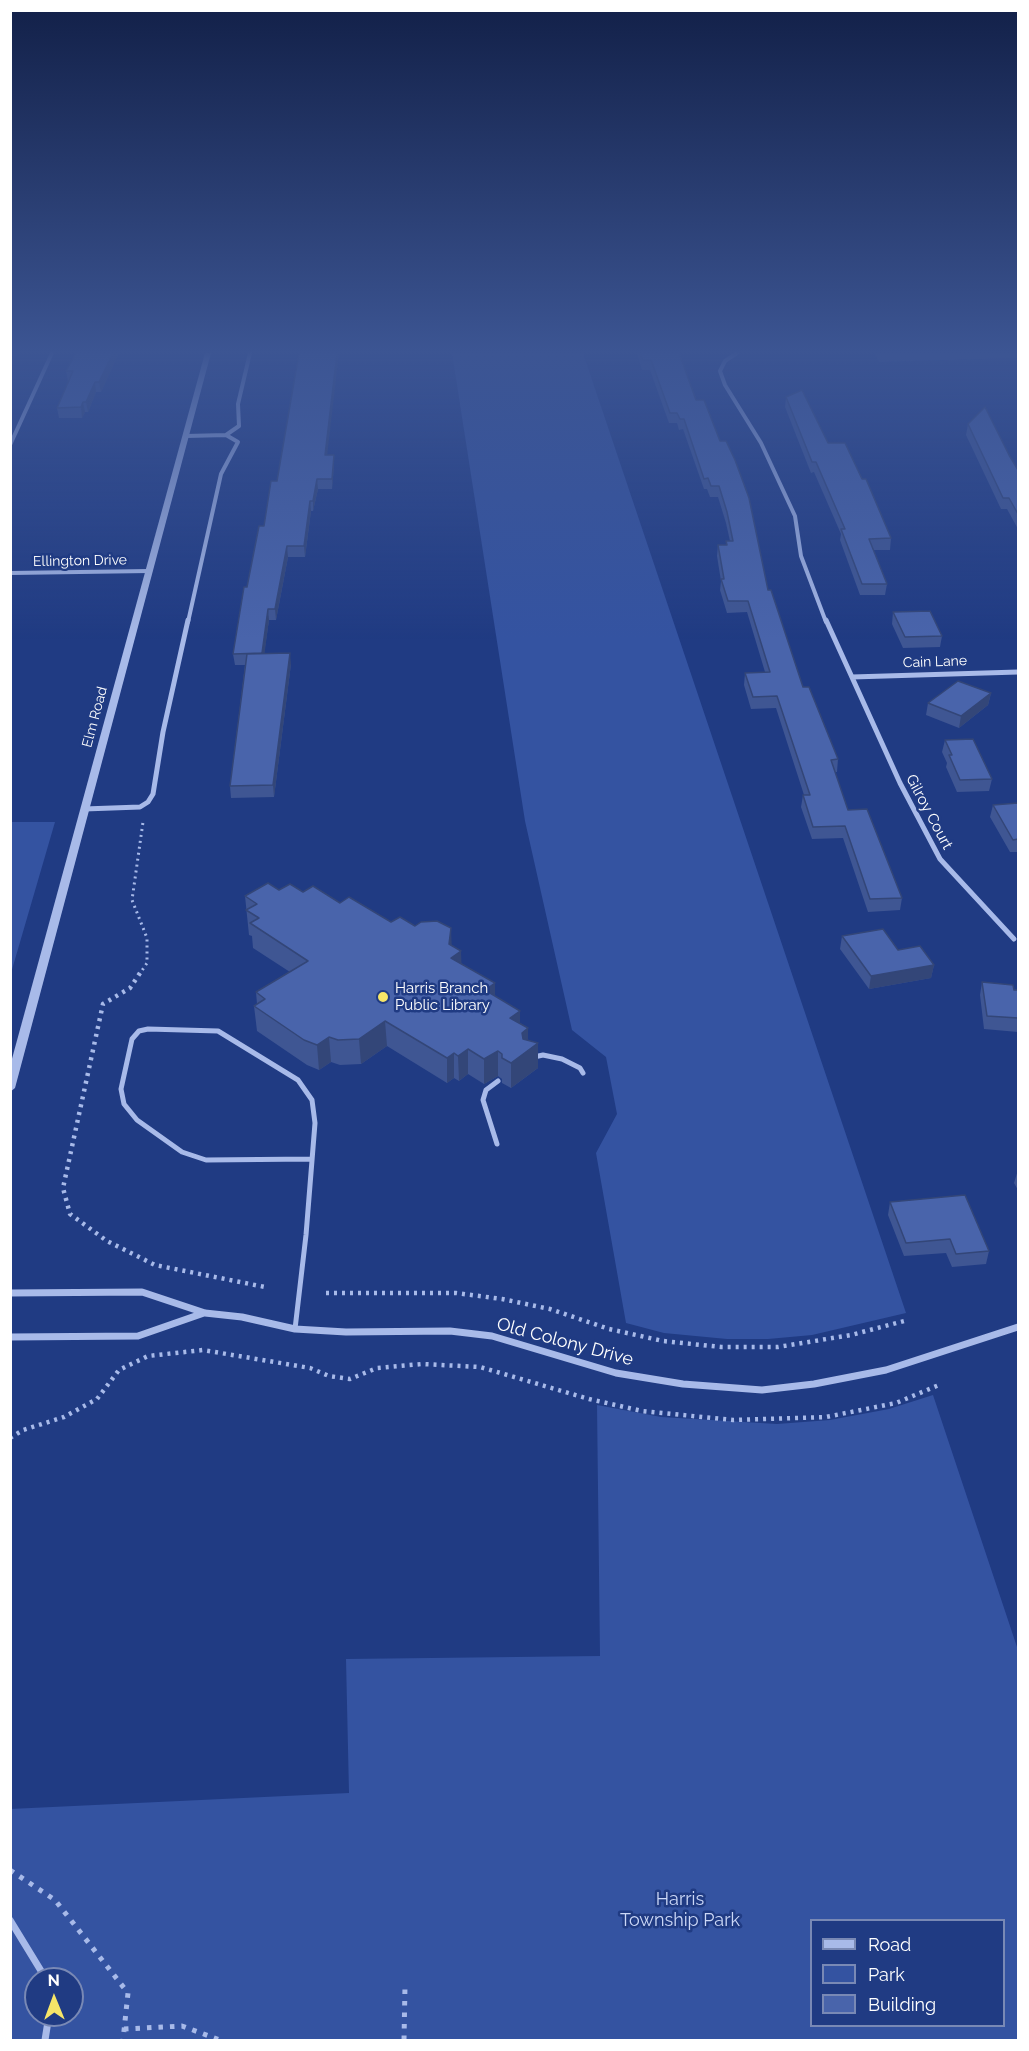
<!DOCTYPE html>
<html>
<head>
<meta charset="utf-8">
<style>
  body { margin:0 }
  #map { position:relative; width:1029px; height:2051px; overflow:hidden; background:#203b83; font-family:Raleway,sans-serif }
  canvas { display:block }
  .frame { position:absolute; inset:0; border:12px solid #fff; pointer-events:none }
  .legend { position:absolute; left:810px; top:1919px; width:195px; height:108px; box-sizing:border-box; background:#203b83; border:2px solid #7989b5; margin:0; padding:8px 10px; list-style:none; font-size:18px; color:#fff }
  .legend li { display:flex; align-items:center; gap:12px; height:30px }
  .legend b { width:30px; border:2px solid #7989b5 }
  .north { position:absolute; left:24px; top:1967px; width:60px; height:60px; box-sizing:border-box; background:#203b83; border:2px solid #7989b5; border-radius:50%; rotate:359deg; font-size:16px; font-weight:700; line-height:24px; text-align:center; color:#fff }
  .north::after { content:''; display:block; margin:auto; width:21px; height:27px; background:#f6e568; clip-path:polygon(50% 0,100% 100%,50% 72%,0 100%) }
</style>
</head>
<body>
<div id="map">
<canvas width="1029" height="2051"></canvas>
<div class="frame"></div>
<ul class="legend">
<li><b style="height:8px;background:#a8bae9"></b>Road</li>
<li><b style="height:16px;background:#3453a1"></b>Park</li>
<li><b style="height:16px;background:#4964ab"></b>Building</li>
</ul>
<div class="north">N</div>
</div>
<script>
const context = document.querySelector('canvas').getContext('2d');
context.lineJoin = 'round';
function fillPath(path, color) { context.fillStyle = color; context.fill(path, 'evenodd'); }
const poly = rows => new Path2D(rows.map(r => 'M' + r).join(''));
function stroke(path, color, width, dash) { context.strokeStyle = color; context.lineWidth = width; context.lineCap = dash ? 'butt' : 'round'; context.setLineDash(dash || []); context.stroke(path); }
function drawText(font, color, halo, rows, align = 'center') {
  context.font = font + ' Raleway,sans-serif'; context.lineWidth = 5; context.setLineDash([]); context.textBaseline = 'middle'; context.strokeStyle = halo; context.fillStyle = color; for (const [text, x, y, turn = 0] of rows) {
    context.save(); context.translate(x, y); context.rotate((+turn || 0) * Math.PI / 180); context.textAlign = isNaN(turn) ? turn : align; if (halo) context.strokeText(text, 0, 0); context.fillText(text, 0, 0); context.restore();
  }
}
fillPath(poly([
  [452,353,583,353,906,1313,812,1335,768,1339,727,1339,664,1333,626,1323,596,1153,617,1114,606,1057,572,1030,525,821],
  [11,822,55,822,11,973,10,822],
  [933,1395,1018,1650,1018,2040,11,2040,10,1809,349,1793,346,1659,600,1656,597,1405,661,1417,777,1424,830,1420,889,1409],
  [812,1920,1004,1920,1004,2026,812,2026],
  [36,1979,72,1979,72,2015,36,2015]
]), '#3453a1');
stroke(poly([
  [139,975,147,963,147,938,132,900,143,822]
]), '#a8bae9', 3, [2, 4]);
stroke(poly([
  [140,973,130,988,103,1004,63,1188,70,1214,107,1241,155,1265,265,1287],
  [326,1293,456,1293,502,1299,550,1309,609,1329,663,1341,721,1347,778,1347,851,1335,908,1320],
  [10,1438,23,1430,64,1417,97,1399,119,1370,148,1356,203,1350,310,1368,329,1376,350,1379,377,1368,422,1364,480,1367,589,1399,642,1411,733,1420,826,1417,896,1403,939,1385]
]), '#a8bae9', 4.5, [3, 5]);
stroke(poly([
  [10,1870,55,1900,128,1993,123,2040],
  [124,2029,182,2026,220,2040],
  [404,2040,405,1986]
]), '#a8bae9', 5, [4.5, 7]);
stroke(poly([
  [534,1057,543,1055,562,1059,580,1068,583,1073],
  [497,1144,483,1100,486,1090,498,1081],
  [295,1329,306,1235,315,1123,312,1100,298,1080,218,1031,148,1029,139,1031,132,1039,121,1089,124,1104,137,1120,182,1152,206,1160,312,1159]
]), '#a8bae9', 5);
stroke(poly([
  [10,1920,46,1979],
  [45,2040,49,2015]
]), '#a8bae9', 7);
stroke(poly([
  [737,353,725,361,720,371,725,385,761,443,795,516,801,556,826,622],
  [226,435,239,426,238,404,250,353],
  [186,436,226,435,238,442,221,474,188,622],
  [10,445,52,353],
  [10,573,149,571]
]), '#a8bae9', 4);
stroke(poly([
  [826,620,900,783,940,859,1014,939],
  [852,677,1018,672],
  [84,809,140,807,148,802,153,794,163,732,188,620]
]), '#a8bae9', 5);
stroke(poly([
  [10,1293,142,1292,205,1313,242,1317,295,1329,346,1332,450,1331,492,1336,616,1373,683,1384,762,1390,814,1384,886,1370,1018,1327],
  [10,1337,138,1336,204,1313]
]), '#a8bae9', 7);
fillPath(poly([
  [205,353,211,353,15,1088,10,1092,10,1066,205,353]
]), '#a8bae9');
fillPath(poly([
  [76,353,119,353,101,392,96,392,88,412,85,412,82,418,59,418,57,408,69,381,68,381,66,371],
  [637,353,679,353,768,590,803,687,838,759,837,772,835,772,848,810,902,898,900,910,868,912,843,838,812,839,801,807,803,795,804,795,776,708,751,709,744,685,745,673,765,672,747,612,727,613,720,590,721,581,717,556,718,545,726,545,726,541,730,541,726,523,718,497,710,497,707,489,704,489,683,429,679,430,677,423,669,423,650,370,642,370],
  [874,353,1018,353,1018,358,879,362],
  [786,397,862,479,891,538,890,550,873,550,887,584,885,595,860,595,840,540,841,534,814,472,811,473,785,407],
  [968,424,1009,455,1018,470,1018,529,1007,509,1001,509,966,435],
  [327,455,334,465,332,489,318,489,313,511,311,511,305,557,288,557,276,620,269,620,264,654,291,664,274,797,231,798,230,786,245,665,235,665,233,654,247,587,264,526,277,481],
  [893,612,942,636,940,647,903,648,892,624],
  [991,693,988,705,959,728,926,715,928,703],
  [945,740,992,779,989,791,957,792,946,767,947,763,942,752],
  [1018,803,1018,852,1010,852,990,817,993,805],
  [279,890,303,892,340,903,391,922,415,926,451,946,462,965,495,996,520,1023,528,1028,528,1040,538,1068,511,1088,502,1083,502,1079,498,1076,484,1084,468,1074,459,1081,454,1078,447,1083,387,1046,361,1064,340,1065,331,1062,319,1070,307,1065,257,1031,254,1006,257,1004,256,992,290,972,253,948,252,936,249,935,245,896],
  [842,936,898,950,934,965,931,978,869,989,840,949],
  [982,982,1018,990,1018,1032,984,1029,980,995],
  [1018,1170,1018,1190,1014,1183],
  [890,1202,989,1251,986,1264,952,1267,946,1253,904,1256,888,1215]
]), '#3f5693');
fillPath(poly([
  [11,353,18,353,10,367,10,354],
  [113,353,119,353,101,392,99,382],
  [337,353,339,353,326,465,325,455],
  [95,382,96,392,88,412,86,402],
  [83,402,85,412,82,418,81,407],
  [334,455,334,465,332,489,332,479],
  [317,479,318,489,313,511,313,501],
  [310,501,311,511,305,557,304,546],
  [287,546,288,557,276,620,275,609],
  [268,609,269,620,263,665,262,653],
  [290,653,291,664,274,797,273,785],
  [991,693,988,705,959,728,961,716],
  [451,928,452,952,461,951,462,976,452,983,449,944],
  [934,965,931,978,869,989,871,976],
  [495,983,495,1008,485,990],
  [520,1011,520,1036,510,1018],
  [385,1021,387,1046,361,1064,359,1039],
  [528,1028,528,1051,538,1043,538,1068,511,1088,511,1063,522,1033],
  [329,1037,331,1062,319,1070,317,1045],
  [468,1049,468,1074,459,1081,458,1056],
  [498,1051,498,1076,484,1084,484,1059],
  [454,1053,454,1078,447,1083,447,1058]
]), '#334678');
const building = poly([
  [76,353,113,353,99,382,95,382,86,402,83,402,81,407,57,408,73,371,66,371,76,353],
  [299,353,337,353,325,455,334,455,332,479,317,479,313,501,310,501,304,546,287,546,275,609,268,609,262,653,233,654,244,587,247,587,259,526,264,526,271,481,277,481,299,353],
  [640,353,679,353,696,400,704,400,720,441,726,441,735,460,749,498,768,590,771,590,803,687,809,687,838,759,831,760,848,810,867,809,902,898,870,899,845,826,813,827,803,795,810,795,777,696,753,697,745,673,770,672,748,601,728,601,721,579,724,579,718,545,727,545,726,541,733,541,727,512,719,486,711,486,708,478,704,479,684,419,680,419,677,413,670,413,651,360,643,360,640,353],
  [802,390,828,443,845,443,862,479,866,479,891,538,869,539,887,584,862,584,841,529,845,529,816,462,812,462,786,397,802,390],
  [985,407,1009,455,1018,470,1018,514,1009,498,1003,498,968,424,985,407],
  [930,611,942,636,905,637,893,612,930,611],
  [290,653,273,785,230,786,247,654,290,653],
  [958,681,991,693,961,716,928,703,958,681],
  [973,739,992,779,960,780,949,755,952,755,945,740,973,739],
  [1018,803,1018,839,1013,840,993,805,1018,803],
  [268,883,279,890,290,884,303,892,313,886,340,903,349,897,391,922,400,917,415,926,421,922,437,921,451,928,449,944,461,951,451,958,495,983,485,990,520,1011,510,1018,528,1028,522,1033,523,1039,538,1043,511,1063,502,1058,502,1054,498,1051,484,1059,468,1049,458,1056,454,1053,447,1058,385,1021,359,1039,338,1040,329,1037,317,1045,304,1040,254,1006,265,999,256,992,308,961,250,923,259,918,246,910,257,904,245,896,268,883],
  [883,929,898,950,920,946,934,965,871,976,842,936,883,929],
  [982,982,1013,985,1014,990,1018,990,1018,1018,987,1016,982,982],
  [965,1195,989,1251,956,1254,950,1239,906,1243,890,1202,965,1195]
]);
fillPath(building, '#4964ab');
stroke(building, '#334678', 1.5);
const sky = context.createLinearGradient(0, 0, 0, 640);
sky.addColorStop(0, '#122048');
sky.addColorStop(0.55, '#3c5593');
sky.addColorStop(1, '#3c559300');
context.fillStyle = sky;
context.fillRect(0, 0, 1029, 640);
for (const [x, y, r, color] of [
  [383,997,6,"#f6e568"]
]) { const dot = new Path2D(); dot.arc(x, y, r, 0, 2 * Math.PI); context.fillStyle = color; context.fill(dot); stroke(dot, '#203b83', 2); }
drawText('14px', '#fff', '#203b83', [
  ["Ellington Drive",80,561,-1],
  ["Cain Lane",935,662,-2],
  ["Elm Road",95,717,-75]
]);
drawText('15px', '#fff', '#203b83', [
  ["Gilroy Court",929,812,62]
]);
drawText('15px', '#fff', '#203b83', [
  ["Harris Branch",395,988],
  ["Public Library",395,1005]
], 'left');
drawText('18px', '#fff', '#203b83', [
  ["Old Colony Drive",565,1342,15]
]);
drawText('18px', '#ccd8f7', '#203b83', [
  ["Harris",680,1900],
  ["Township Park",680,1921]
]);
</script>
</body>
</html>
